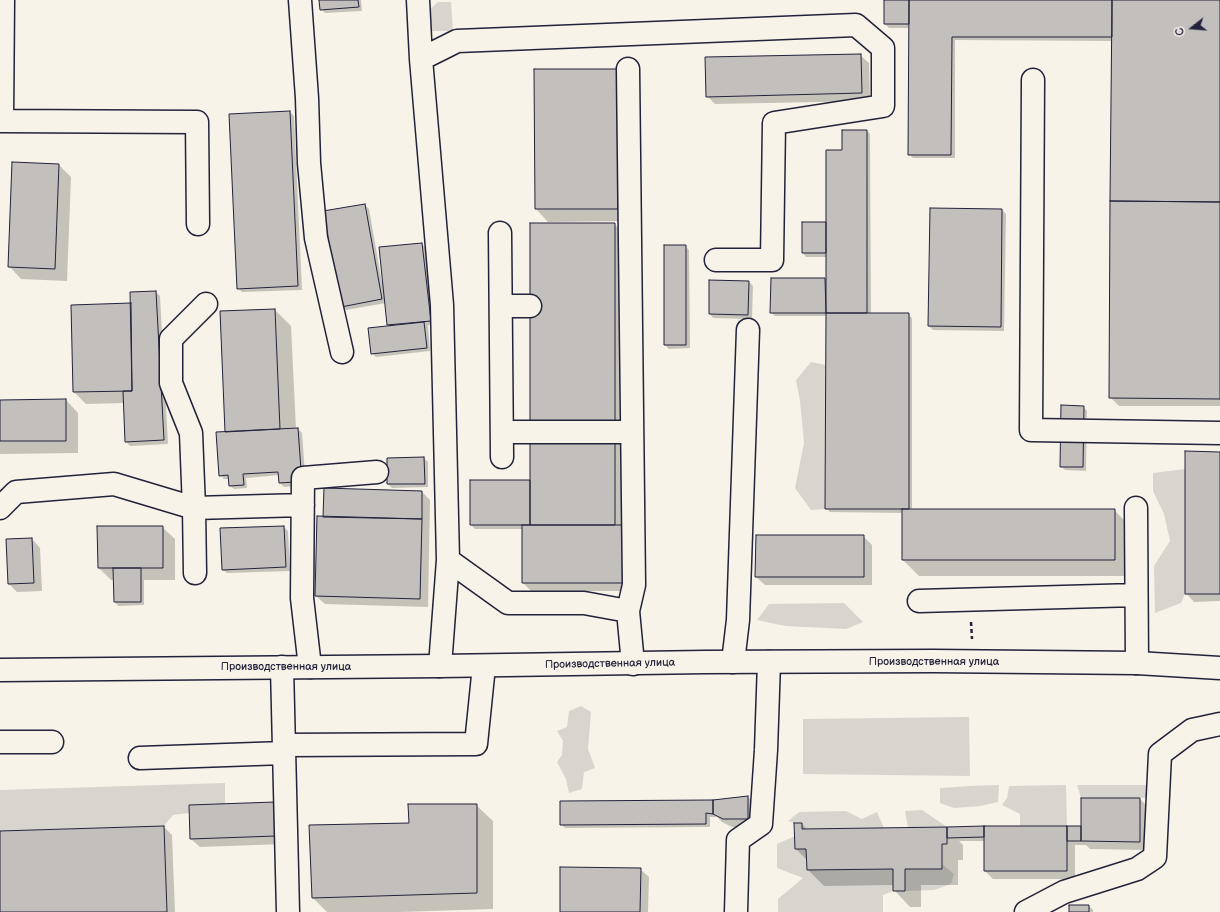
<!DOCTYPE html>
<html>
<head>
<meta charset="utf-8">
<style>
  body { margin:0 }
  #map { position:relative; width:1220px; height:912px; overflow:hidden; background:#f7f3e8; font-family:"Balsamiq Sans",sans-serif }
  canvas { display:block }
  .north { position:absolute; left:1172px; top:8px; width:40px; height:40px; -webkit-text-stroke:3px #f7f3e8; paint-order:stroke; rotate:253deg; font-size:11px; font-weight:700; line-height:16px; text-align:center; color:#22223b }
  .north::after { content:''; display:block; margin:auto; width:14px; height:18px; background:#22223b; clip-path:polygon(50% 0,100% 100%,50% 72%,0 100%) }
</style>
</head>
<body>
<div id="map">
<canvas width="1220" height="912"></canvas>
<div class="north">С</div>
</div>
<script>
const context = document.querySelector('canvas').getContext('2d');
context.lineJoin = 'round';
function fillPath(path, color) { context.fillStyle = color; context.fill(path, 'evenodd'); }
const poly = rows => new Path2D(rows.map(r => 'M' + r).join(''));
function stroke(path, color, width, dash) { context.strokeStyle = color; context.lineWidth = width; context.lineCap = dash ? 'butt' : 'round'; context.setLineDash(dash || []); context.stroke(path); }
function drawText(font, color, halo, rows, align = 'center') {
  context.font = font + ' "Balsamiq Sans",sans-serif'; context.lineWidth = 3; context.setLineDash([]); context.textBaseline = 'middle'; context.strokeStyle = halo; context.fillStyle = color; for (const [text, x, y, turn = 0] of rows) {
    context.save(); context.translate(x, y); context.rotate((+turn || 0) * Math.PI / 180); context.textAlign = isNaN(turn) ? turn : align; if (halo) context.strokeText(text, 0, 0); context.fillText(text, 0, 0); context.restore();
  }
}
fillPath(poly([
  [438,2,451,2,453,31,431,31,429,10],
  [811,362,826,365,825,509,811,510,795,488,804,443,800,401,796,380],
  [1185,469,1185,594,1181,603,1155,613,1154,566,1170,541,1164,514,1153,491,1153,473],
  [844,603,863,622,846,629,785,626,757,620,769,604],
  [581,706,591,712,588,749,595,768,584,772,582,789,569,793,566,779,557,762,562,755,563,741,557,731,567,727,569,711],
  [969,717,970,776,803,774,803,719],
  [225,783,225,804,189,805,189,813,173,815,164,826,0,831,0,790],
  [999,785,998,802,980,806,954,808,940,803,940,788,970,786],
  [1066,785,1067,826,1020,826,1020,814,1002,805,1007,798,1009,786],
  [1077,785,1151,785,1153,797,1140,798,1081,798],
  [922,810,947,827,908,828,905,811],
  [846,811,862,819,877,812,884,828,802,829,802,823,794,823,788,821,799,812],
  [795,836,795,849,806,849,807,870,893,869,893,891,883,895,883,912,778,912,778,899,803,878,777,868,777,844],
  [942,864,954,874,951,884,934,890,905,891,905,869,942,869]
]), '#d8d5cf');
fillPath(poly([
  [320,0,361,0,362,11,325,13,321,9],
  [885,0,1220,0,1220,406,1119,406,1110,397,1112,41,955,40,955,158,913,158,909,154,910,28,889,28,885,24],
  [860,55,869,63,870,101,715,104,707,96],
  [616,70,629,82,630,221,548,222,536,209],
  [290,112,294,116,302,290,242,292,238,288,230,115],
  [867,131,870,134,871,314,908,314,912,318,912,510,1114,510,1131,527,1131,576,919,576,903,560,903,513,830,512,826,508,827,316,775,316,771,312,772,279,826,279,827,257,806,257,803,253,827,223,843,151],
  [59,165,71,177,67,281,21,279,9,266],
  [365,205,369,209,382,283,384,283,422,244,426,248,434,324,428,325,430,351,376,357,372,353,388,326,386,303,346,310,342,306],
  [1002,210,1006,214,1004,331,933,330,929,326],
  [614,224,623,232,631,591,531,591,523,583,523,529,475,529,471,525,531,481],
  [685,246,689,250,690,348,669,349,665,345],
  [749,282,753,286,752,319,713,318,710,314],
  [156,292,160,296,168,444,130,446,126,442,124,403,86,404,74,392,131,304],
  [275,310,291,326,296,429,298,429,302,433,305,474,299,486,284,487,280,483,280,475,246,478,247,488,234,489,230,486,229,479,224,479,220,475,228,433,221,312],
  [66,400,78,413,78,453,0,454,0,401],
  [1083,407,1087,411,1086,471,1065,470,1061,466],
  [1220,453,1220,601,1194,602,1186,593],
  [424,458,428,462,428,487,392,488,388,484,388,459],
  [325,489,422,492,430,500,428,607,325,604,316,596,324,518],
  [162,527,175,539,175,580,144,580,144,605,118,606,115,602,114,580,111,580,99,568],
  [284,527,288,531,290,571,227,573,223,570],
  [863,536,872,545,872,585,765,585,756,577],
  [32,539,40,548,42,591,17,592,9,584],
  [748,797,756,805,756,827,732,827,722,822,716,816,716,817,710,817,710,827,565,828,561,824,713,801],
  [1140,799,1148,807,1148,850,1090,849,1086,845,1075,845,1075,879,993,879,984,870,985,841,959,841,963,845,963,860,958,860,958,885,921,885,921,907,910,907,894,890,894,885,824,886,808,870,807,860,796,849,802,824,808,830,1081,827],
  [476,805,493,821,493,909,400,912,327,912,313,898,410,824],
  [283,811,284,844,200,847,191,839],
  [164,827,172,835,175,912,0,912,0,832],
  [640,869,649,877,648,912,561,912],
  [1089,906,1093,910,1093,912,1070,912]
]), '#0003');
const building = poly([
  [319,0,358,0,359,7,320,10,319,0],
  [884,0,909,0,909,24,884,24,884,0],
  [909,0,1112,0,1112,37,952,37,951,155,908,155,909,0],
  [1112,0,1220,0,1220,202,1110,201,1112,0],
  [861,54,862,93,706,97,705,57,861,54],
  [534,69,617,69,618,209,535,209,534,69],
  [290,111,298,286,237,289,229,114,290,111],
  [842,130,867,130,867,313,826,313,826,150,842,150,842,130],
  [12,162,59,164,55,269,8,267,12,162],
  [1110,201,1220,202,1220,399,1109,398,1110,201],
  [365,204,382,299,341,307,323,211,365,204],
  [930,208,1002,209,1001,327,928,326,930,208],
  [802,222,826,222,826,253,802,253,802,222],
  [530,223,615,223,615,525,530,525,530,223],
  [422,243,431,321,387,325,379,247,422,243],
  [664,245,686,245,686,345,664,345,664,245],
  [771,278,825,278,826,313,770,313,771,278],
  [709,280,749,281,748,315,709,314,709,280],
  [156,291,164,440,125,442,123,391,132,391,130,292,156,291],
  [131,303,132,391,73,392,71,305,131,303],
  [275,309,280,429,225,432,220,311,275,309],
  [826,313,909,313,909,509,825,509,826,313],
  [424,322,427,348,371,354,368,328,424,322],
  [66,399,66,441,0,441,0,400,66,399],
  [1061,405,1084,406,1083,467,1060,467,1061,405],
  [298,428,301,470,294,471,295,482,279,483,278,472,243,474,244,485,229,486,228,475,219,476,216,432,298,428],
  [1185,451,1220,452,1220,594,1185,594,1185,451],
  [424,457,425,484,387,484,387,458,424,457],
  [470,480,530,480,530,525,470,525,470,480],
  [324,488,422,491,422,519,323,517,324,488],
  [902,509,1115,509,1115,560,902,560,902,509],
  [317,516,422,519,420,599,315,596,317,516],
  [522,525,623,525,623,583,522,583,522,525],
  [97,526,163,526,163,568,98,568,97,526],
  [284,526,286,567,222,570,220,528,284,526],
  [756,535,864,535,864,577,755,577,756,535],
  [32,538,34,583,8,584,6,539,32,538],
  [113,568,141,568,141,602,114,602,113,568],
  [748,796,748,819,723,819,713,814,713,800,748,796],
  [1081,798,1140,798,1140,842,1081,841,1081,798],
  [713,800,713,814,706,813,706,824,560,825,560,801,713,800],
  [275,802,276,836,190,839,189,805,275,802],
  [408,804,477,804,477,893,312,898,309,825,409,823,408,804],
  [794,823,802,823,802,829,947,827,947,844,942,844,942,869,905,869,905,891,893,891,893,869,807,870,806,849,795,849,794,823],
  [164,826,167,912,0,912,0,831,164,826],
  [984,826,984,837,947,838,947,827,984,826],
  [984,826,1067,826,1067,871,984,871,984,826],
  [1067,826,1081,826,1081,841,1067,841,1067,826],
  [560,867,641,868,640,912,560,912,560,867],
  [1069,905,1089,905,1089,912,1069,912,1069,905]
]);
fillPath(building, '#c2bfbd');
stroke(building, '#22223b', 1);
const minor = poly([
  [300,0,307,98,309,163,316,238,342,352],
  [418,0,421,59,442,305,448,560,440,666],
  [421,59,457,41,856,25,883,48,883,106,774,123,772,260,716,260],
  [628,69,634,585,628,611,633,664],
  [1033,80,1031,430,1220,433],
  [0,121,197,122,198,224],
  [2,121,3,0],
  [500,233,502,457],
  [501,306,530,306],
  [502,432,632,432],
  [0,508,16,492,114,484,194,508,303,505],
  [1136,508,1137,663],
  [448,560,508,603,584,603,628,611],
  [195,573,194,508,191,433,171,383,171,339,206,304],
  [919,601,1136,595],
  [733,662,738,620,748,330],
  [282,667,288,912],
  [310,667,302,598,303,478,377,472],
  [0,742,52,742],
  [284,745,476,744,484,666],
  [140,758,284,753],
  [736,912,738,840,761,824,766,750,769,662],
  [1026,912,1064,892,1137,869,1155,857,1160,754,1192,730,1220,724]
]);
const major = poly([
  [0,670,440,666,705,662,933,661,1137,663,1220,668]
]);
stroke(minor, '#22223b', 25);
stroke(major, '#22223b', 25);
stroke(poly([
  [971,622,972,639]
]), '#22223b', 2.5, [4, 3]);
stroke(minor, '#f7f3e8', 22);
stroke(major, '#f7f3e8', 22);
drawText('11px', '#22223b', '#f7f3e8', [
  ["Производственная улица",934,662],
  ["Производственная улица",610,664,-1],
  ["Производственная улица",286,667]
]);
</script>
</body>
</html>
